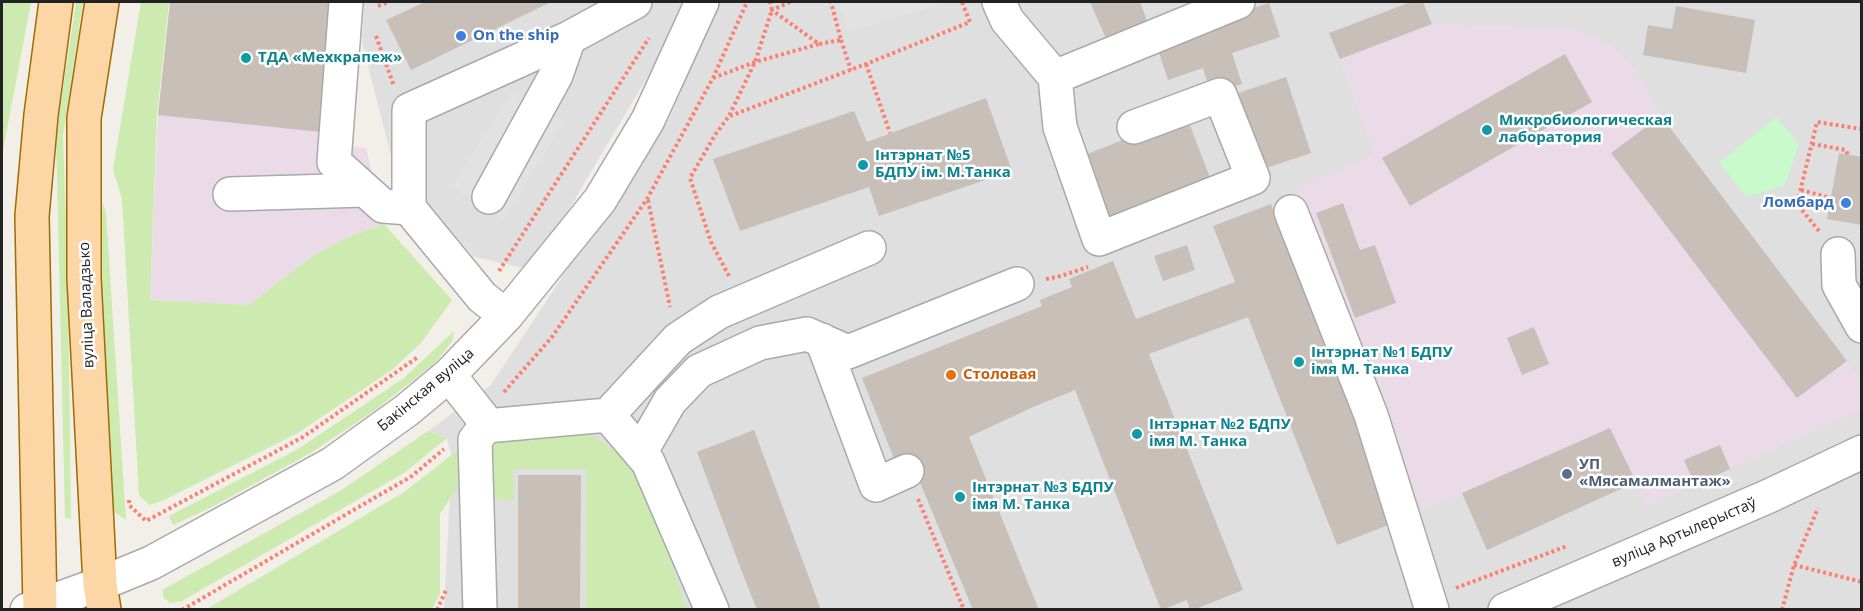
<!DOCTYPE html>
<html>
<head>
<meta charset="utf-8">
<style>
  body { margin:0 }
  #map { position:relative; width:1863px; height:611px; overflow:hidden; background:#f2efe9; font-family:"Open Sans",sans-serif }
  canvas { display:block }
  .frame { position:absolute; inset:0; border:3px solid #222; pointer-events:none }
</style>
</head>
<body>
<div id="map">
<canvas width="1863" height="611"></canvas>
<div class="frame"></div>
</div>
<script>
const context = document.querySelector('canvas').getContext('2d');
context.lineJoin = 'round';
function fillPath(path, color) { context.fillStyle = color; context.fill(path, 'evenodd'); }
const poly = rows => new Path2D(rows.map(r => 'M' + r).join(''));
function stroke(path, color, width, dash) { context.strokeStyle = color; context.lineWidth = width; context.lineCap = dash ? 'butt' : 'round'; context.setLineDash(dash || []); context.stroke(path); }
function drawText(font, color, halo, rows, align = 'center') {
  context.font = font + ' "Open Sans",sans-serif'; context.lineWidth = 5; context.setLineDash([]); context.textBaseline = 'middle'; context.strokeStyle = halo; context.fillStyle = color; for (const [text, x, y, turn = 0] of rows) {
    context.save(); context.translate(x, y); context.rotate((+turn || 0) * Math.PI / 180); context.textAlign = isNaN(turn) ? turn : align; if (halo) context.strokeText(text, 0, 0); context.fillText(text, 0, 0); context.restore();
  }
}
fillPath(poly([
  [364,2,680,2,685,13,533,270,474,257,393,163,362,43],
  [719,2,1861,2,1861,609,444,609,452,459,447,438,428,431,491,385,612,201,668,122]
]), '#e0dfdf');
fillPath(poly([
  [170,2,353,2,344,146,366,148,384,224,341,240,311,257,249,305,150,300,158,115],
  [1432,24,1573,29,1610,44,1636,70,1661,116,1847,361,1861,383,1861,411,1646,506,1635,482,1487,550,1462,494,1422,510,1297,188,1374,155,1340,59]
]), '#ebdbe8');
fillPath(poly([
  [2,2,31,2,2,156],
  [76,2,83,2,63,136,68,276,71,519,65,518,56,134],
  [141,2,169,2,157,114,150,300,249,305,311,257,341,240,384,224,452,300,421,343,393,369,298,433,162,501,149,505,139,495,122,199,113,169],
  [103,203,106,213,126,520,113,511,98,274],
  [454,331,452,342,434,364,375,410,314,451,212,507,173,525,169,516,298,449,404,378],
  [428,431,447,438,404,473,182,601,170,603,164,598,162,590,340,491],
  [589,433,618,453,645,485,687,609,586,609,586,469,513,469,514,501,489,497,489,435],
  [462,447,468,472,440,514,440,594,432,609,205,610,404,492]
]), '#cdebb0');
fillPath(poly([
  [1776,117,1799,144,1785,185,1747,197,1719,163]
]), '#c8facc');
fillPath(poly([
  [838,2,944,2,944,3,849,31],
  [513,90,564,121,504,219,452,187]
]), '#e2e2e2');
fillPath(poly([
  [170,2,333,2,321,132,158,115],
  [425,2,551,2,411,70,386,20],
  [1090,2,1140,2,1149,26,1108,43],
  [1411,2,1423,2,1432,24,1340,59,1329,33],
  [1269,3,1280,37,1232,53,1242,84,1211,94,1203,68,1168,80,1155,40],
  [1676,6,1755,20,1746,73,1643,55,1648,25,1672,29],
  [1565,54,1592,102,1410,206,1382,158],
  [1286,77,1311,153,1263,169,1238,93],
  [986,98,1012,171,879,216,869,187,740,231,713,159,854,111,867,142],
  [1186,115,1212,183,1108,223,1082,156],
  [1661,116,1847,361,1797,398,1611,153],
  [1839,153,1862,157,1862,225,1827,219],
  [1343,203,1360,250,1375,245,1396,303,1355,318,1316,213],
  [1271,204,1396,522,1337,545,1248,317,1149,354,1243,590,1193,610,1190,610,1187,600,1161,610,1075,390,1033,407,969,437,1039,610,973,610,909,456,895,461,862,378,1042,306,1040,300,1072,287,1069,279,1113,261,1136,319,1235,282,1213,226],
  [1187,245,1195,270,1163,281,1154,256],
  [1534,327,1549,364,1522,375,1507,338],
  [1610,428,1636,482,1487,550,1462,493],
  [754,430,821,610,757,610,739,564,697,452],
  [1720,445,1730,469,1695,485,1684,460],
  [518,475,581,475,580,610,518,610]
]), '#c7bfb8');
const minor = poly([
  [346,2,334,162,383,206,409,208],
  [999,2,1007,20,1055,77,1060,127,1099,239,1253,178,1220,95,1134,127],
  [1055,77,1238,2],
  [230,194,365,190],
  [489,197,556,75,569,38],
  [1291,212,1371,415,1432,610],
  [1838,254,1839,285,1862,326],
  [506,316,482,297,409,208,409,110,569,38,635,2],
  [822,340,876,485,907,471],
  [449,375,482,417,486,426,475,440,480,610],
  [608,415,678,339,719,312,869,248],
  [486,426,608,415,648,462,712,610],
  [640,453,670,401,699,371,760,343,807,334,848,352,1017,284],
  [27,610,100,584,151,563,332,464,407,410,449,375,506,316,600,200,648,120,702,2],
  [1505,610,1769,496,1862,452]
]);
const major = poly([
  [102,2,84,118,84,278,100,584,104,610],
  [40,610,32,216,41,115,56,2]
]);
stroke(minor, '#a9a9a9', 36);
stroke(major, '#a06b00', 36);
stroke(poly([
  [790,2,772,10,819,44,841,40,831,2],
  [378,6,388,2],
  [376,36,394,86],
  [841,40,851,70],
  [866,64,890,133],
  [713,78,755,62,819,44],
  [730,116,866,64,970,22,962,2],
  [1812,144,1846,150,1848,155],
  [1801,190,1831,198],
  [648,200,670,307],
  [1819,231,1797,204,1817,122,1862,129],
  [499,271,649,38],
  [729,276,711,242,690,178,715,135,729,116,755,62,772,10,770,2],
  [1046,279,1061,276,1088,267],
  [504,392,552,337,647,199,713,78,747,2],
  [918,499,964,610],
  [129,500,129,505,146,521,303,437,418,357],
  [1794,565,1862,582],
  [1456,588,1567,546],
  [182,610,412,476,444,449],
  [437,610,447,588],
  [1782,610,1794,565,1818,508]
]), '#fa8072', 4, [3, 3]);
stroke(minor, '#fff', 33);
stroke(major, '#fcd6a4', 33);
for (const [x, y, r, color] of [
  [461,36,6,"#3f7fe0"],
  [246,58,6,"#0f9aa8"],
  [1487,130,6,"#0f9aa8"],
  [863,165,6,"#0f9aa8"],
  [1846,203,6,"#3f7fe0"],
  [1299,362,6,"#0f9aa8"],
  [951,375,6,"#e8710a"],
  [1137,434,6,"#0f9aa8"],
  [1567,474,6,"#5c6f8a"],
  [960,497,6,"#0f9aa8"]
]) { const dot = new Path2D(); dot.arc(x, y, r, 0, 2 * Math.PI); context.fillStyle = color; context.fill(dot); stroke(dot, '#fff', 2); }
drawText('bold 15px', '#366cbe', '#fff', [
  ["On the ship",473,36],
  ["Ломбард",1834,203,"right"]
], 'left');
drawText('bold 15px', '#0d838f', '#fff', [
  ["ТДА «Мехкрапеж»",258,58],
  ["Микробиологическая",1499,121],
  ["лаборатория",1499,138],
  ["Інтэрнат №5",875,156],
  ["БДПУ ім. М.Танка",875,173],
  ["Інтэрнат №1 БДПУ",1311,353],
  ["імя М. Танка",1311,370],
  ["Інтэрнат №2 БДПУ",1149,425],
  ["імя М. Танка",1149,442],
  ["Інтэрнат №3 БДПУ",972,488],
  ["імя М. Танка",972,505]
], 'left');
drawText('15px', '#222', '#fff', [
  ["вуліца Валадзько",87,305,-92],
  ["Бакінская вуліца",426,390,-40],
  ["вуліца Артылерыстаў",1684,533,-23]
]);
drawText('bold 15px', '#c56008', '#fff', [
  ["Столовая",963,375]
], 'left');
drawText('bold 15px', '#4e5e75', '#fff', [
  ["УП",1579,465],
  ["«Мясамалмантаж»",1579,482]
], 'left');
</script>
</body>
</html>
